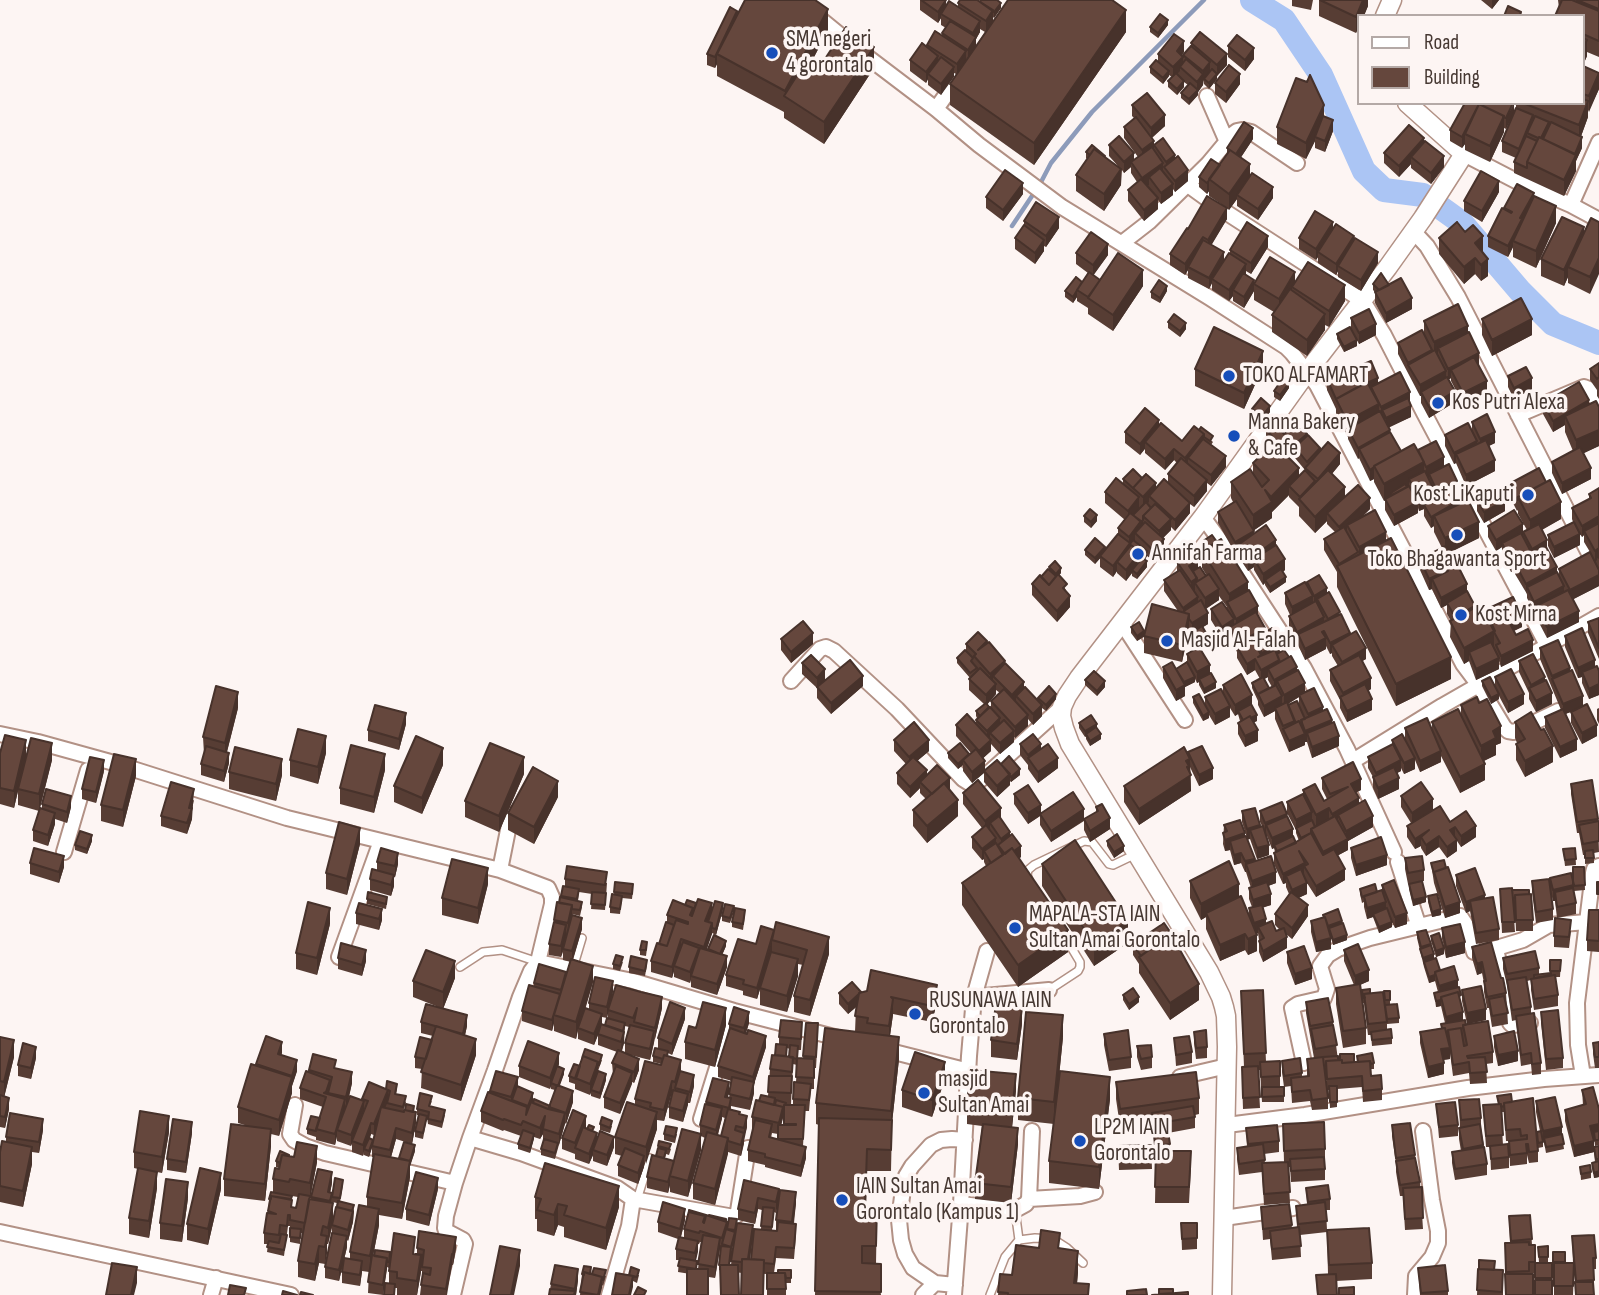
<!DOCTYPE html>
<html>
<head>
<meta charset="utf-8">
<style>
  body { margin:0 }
  #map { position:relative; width:1599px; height:1295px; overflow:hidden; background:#fdf5f3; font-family:"Sofia Sans Condensed",sans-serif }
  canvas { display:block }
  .legend { position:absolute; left:1357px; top:14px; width:228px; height:91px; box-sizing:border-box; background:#fdf5f3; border:2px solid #b4a9a6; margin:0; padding:9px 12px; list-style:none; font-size:21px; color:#463832 }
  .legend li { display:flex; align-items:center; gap:14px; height:35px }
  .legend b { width:35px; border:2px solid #b4a9a6 }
</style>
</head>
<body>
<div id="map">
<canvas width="1599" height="1295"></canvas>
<ul class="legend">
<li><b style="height:9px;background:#fff"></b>Road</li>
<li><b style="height:19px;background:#65473d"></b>Building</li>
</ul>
</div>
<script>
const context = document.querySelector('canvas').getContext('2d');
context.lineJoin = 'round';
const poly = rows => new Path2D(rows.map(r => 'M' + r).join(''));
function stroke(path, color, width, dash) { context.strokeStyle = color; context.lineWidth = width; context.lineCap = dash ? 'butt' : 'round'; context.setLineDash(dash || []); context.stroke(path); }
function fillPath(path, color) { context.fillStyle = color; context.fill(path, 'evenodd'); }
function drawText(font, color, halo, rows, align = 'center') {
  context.font = font + ' "Sofia Sans Condensed",sans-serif'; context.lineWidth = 7; context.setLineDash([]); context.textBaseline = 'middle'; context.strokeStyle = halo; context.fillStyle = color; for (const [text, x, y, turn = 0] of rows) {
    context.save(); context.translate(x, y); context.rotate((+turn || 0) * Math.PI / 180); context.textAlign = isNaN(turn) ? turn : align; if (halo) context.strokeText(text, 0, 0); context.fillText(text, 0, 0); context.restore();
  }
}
stroke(poly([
  [1012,226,1040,184,1051,163,1092,112,1204,0]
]), '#8d9bba', 4.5);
stroke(poly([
  [1252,0,1284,20,1321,75,1364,171,1384,190,1423,195,1462,223,1520,291,1553,324,1599,343]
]), '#abc5f4', 24);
const service = poly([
  [1029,880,1027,875,1028,870,1034,865,1084,841,1092,842,1109,864,1113,865,1136,854],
  [460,967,483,952,493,951,502,950,538,962],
  [573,968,582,938],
  [1049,990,1078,971,1080,967,1080,962,1065,937],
  [637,1200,650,1158],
  [1015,1210,1019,1240],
  [990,1295,1005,1257,1019,1240,1035,1238,1053,1239,1067,1248,1083,1263]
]);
const minor = poly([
  [797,0,857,49,936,109,979,145,1062,207,1210,298,1286,347,1292,353,1317,385,1463,664,1478,684,1504,727,1508,731,1514,732,1558,711],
  [1207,96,1227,142],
  [936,109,960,75],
  [1464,154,1520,183,1571,205,1599,220],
  [1188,185,1224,211,1363,301,1384,335,1424,413,1547,645],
  [1571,205,1599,142],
  [1413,231,1427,246,1458,297,1599,573],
  [1122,243,1149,222,1208,164,1233,134,1237,131,1242,130,1251,132,1297,163],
  [1518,415,1584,387,1589,389,1599,403],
  [1203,517,1227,550,1304,668,1347,749,1394,852],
  [1122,623,1185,720],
  [791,681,820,649,826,647,834,651,897,709,963,779,971,784,975,784,991,771,1062,707],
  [0,734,38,742,114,763,287,818,500,870,548,888,552,897,552,904,538,962,531,971,520,997,495,1070,470,1138,455,1183,446,1216,445,1228,446,1231,463,1240,465,1244,453,1295],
  [1353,761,1442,706,1599,616],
  [64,852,88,770],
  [1398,862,1419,927],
  [500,870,511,815],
  [1496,949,1505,989,1510,1023,1512,1025,1530,1023],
  [339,957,381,841],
  [538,962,633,981,734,1011,842,1039],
  [974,997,1049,990],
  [882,1049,969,1071],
  [1304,1063,1292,1008,1298,1004,1324,998,1327,989,1320,966,1328,955,1338,949,1370,938,1460,916,1466,925,1474,952,1480,953,1523,940,1549,925,1587,922],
  [1583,1076,1578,1045,1577,1003,1593,873,1594,869,1599,866],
  [1180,1077,1227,1066],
  [295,1105,290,1134,294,1140,305,1146,325,1153,455,1183],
  [701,1119,734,1013],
  [1227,1125,1305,1115,1468,1088,1544,1079,1599,1075],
  [470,1138,521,1153,617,1188,633,1199,629,1226,609,1295],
  [633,1199,734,1217,737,1215,738,1211,748,1148],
  [1029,1199,1080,1196,1095,1192],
  [961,1204,1015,1210,1026,1204,1029,1199,1032,1131],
  [1224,1218,1293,1208],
  [0,1232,291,1295],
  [955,1285,935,1283,913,1268,905,1254,901,1240,899,1220,903,1189,906,1176,912,1166,931,1145,941,1140,952,1139,965,1140],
  [211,1295,216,1278],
  [923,1295,935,1283],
  [954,1295,961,1204,969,1056,974,997,987,951],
  [1415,1295,1416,1276,1432,1257,1438,1243,1438,1231,1432,1200,1423,1131]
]);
const tertiary = poly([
  [1385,16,1392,0],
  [1222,1295,1227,1047,1226,1016,1224,1007,1221,997,1209,972,1070,744,1064,728,1061,716,1062,707,1067,696,1079,678,1203,517,1307,372,1388,267,1423,218,1464,154,1407,103]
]);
stroke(service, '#b29185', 10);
stroke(minor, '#b29185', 18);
stroke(tertiary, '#b29185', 21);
stroke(service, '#fff', 7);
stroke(minor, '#fff', 14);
stroke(tertiary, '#fff', 18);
fillPath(poly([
  [920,0,958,7,958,3,960,0,980,0,979,1,1001,8,994,18,993,17,993,21,1126,32,1034,165,950,105,950,84,956,74,954,73,941,95,928,85,928,79,926,83,910,71,910,60,927,47,927,45,942,36,942,33,946,28,941,25,941,18,938,23,920,10],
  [980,29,985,32,976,46,976,39,980,32],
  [1292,0,1313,0,1311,10,1292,6],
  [1319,0,1368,0,1368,6,1356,33,1319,16],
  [1481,0,1499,0,1492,9],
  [1558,0,1599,0,1599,57,1587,52,1587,56,1583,65,1583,16,1559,8],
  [737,16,828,30,808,69,815,74,874,68,824,144,784,118,784,112,717,76,717,64,715,68,707,65,707,54],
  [1168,25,1158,38,1150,32,1150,27],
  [1191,43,1227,65,1217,76,1217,79,1209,89,1204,84,1204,80,1203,85,1198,92,1198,95,1189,105,1181,98,1181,93,1188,85,1184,82,1184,87,1177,95,1168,87,1168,81,1172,77,1169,75,1169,76,1163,84,1150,73,1150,67,1158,62,1158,54,1184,52,1181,56,1183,64,1183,55,1191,46],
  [1228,46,1254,59,1245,71,1228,57],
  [1583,66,1599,89,1588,112,1588,117,1581,136,1582,148,1576,161,1576,171,1564,196,1514,173,1514,162,1516,158,1502,152,1502,141,1511,118,1506,129,1504,128,1504,132,1490,162,1465,150,1465,144,1462,148,1450,141,1450,130,1514,113,1516,108,1516,103,1583,103],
  [1215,83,1240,84,1226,103,1215,94],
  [1132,105,1165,126,1152,138,1154,145,1175,158,1188,181,1175,192,1173,189,1173,195,1161,204,1158,200,1158,209,1144,221,1128,201,1128,190,1137,182,1131,173,1131,167,1124,173,1122,170,1121,185,1104,211,1076,191,1076,175,1087,159,1086,158,1086,152,1105,157,1118,166,1109,156,1109,145,1134,160,1138,157,1124,138,1124,127,1134,118,1132,116],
  [1324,116,1333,131,1325,152,1315,148,1315,141,1306,159,1277,144,1277,127],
  [1253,139,1241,157,1250,175,1273,198,1258,220,1237,206,1237,199,1229,210,1227,208,1227,219,1211,245,1224,261,1230,254,1230,250,1268,247,1251,274,1246,271,1246,275,1254,291,1244,308,1233,301,1233,296,1229,301,1212,290,1212,283,1209,289,1188,278,1188,270,1185,275,1170,265,1170,254,1188,229,1221,204,1209,196,1209,191,1207,194,1199,187,1199,177,1220,165,1227,154,1227,148],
  [1424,141,1444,167,1431,184,1411,168,1411,164,1399,177,1384,163,1384,153],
  [1499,192,1482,222,1464,211,1464,201],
  [1023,194,1003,221,986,208,986,197],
  [1534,196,1556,223,1536,268,1513,257,1513,247,1508,257,1488,247,1488,236,1504,210,1504,208],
  [1591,218,1590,294,1568,283,1568,277,1564,286,1541,276,1541,259,1584,233],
  [1024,221,1059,228,1046,247,1044,246,1044,251,1035,264,1015,249,1015,238,1024,226],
  [1333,230,1354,239,1378,263,1361,291,1338,277,1338,271,1336,275,1318,263,1318,257,1316,260,1299,249,1299,238],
  [1439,238,1483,253,1488,276,1481,281,1475,274,1464,284,1439,254],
  [1076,253,1108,255,1093,275,1100,280,1143,286,1113,331,1088,314,1088,308,1077,301,1077,297,1073,303,1065,297,1065,291,1082,282,1088,273,1076,264],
  [1295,282,1345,301,1329,327,1325,325,1325,330,1307,356,1272,332,1272,315,1274,312,1254,300,1254,284],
  [1373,284,1389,285,1412,309,1386,323,1375,303,1375,292,1373,290],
  [1167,291,1160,303,1151,298,1151,292],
  [1351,318,1376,335,1359,344,1351,329],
  [1482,319,1532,335,1492,356,1482,335],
  [1424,321,1468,332,1479,364,1478,364,1487,392,1463,404,1451,381,1451,378,1448,380,1455,402,1429,418,1421,403,1421,396,1420,396,1398,354,1398,343,1424,334],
  [1168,322,1186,329,1180,337,1168,328],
  [1337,334,1357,346,1344,352,1337,339],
  [1599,363,1599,399,1597,396,1597,390,1590,380,1590,369],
  [1359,366,1378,383,1410,403,1411,417,1388,427,1390,432,1401,451,1418,450,1444,466,1457,492,1453,494,1458,505,1479,538,1450,552,1475,608,1485,614,1485,610,1522,627,1514,631,1516,635,1533,651,1501,667,1499,661,1499,669,1476,680,1469,661,1464,664,1450,637,1451,621,1447,614,1447,605,1441,608,1432,589,1429,590,1420,570,1420,559,1442,548,1434,532,1434,526,1431,528,1424,516,1424,509,1419,511,1418,508,1418,513,1394,526,1385,510,1385,500,1384,501,1374,482,1374,479,1370,481,1359,458,1358,459,1348,439,1348,437,1336,415,1336,409,1327,390,1327,379,1359,373],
  [1263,367,1244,409,1195,386,1195,369],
  [1508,376,1532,389,1514,399,1508,387],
  [1289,388,1280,401,1274,397,1274,391],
  [1543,403,1589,405,1599,407,1599,446,1583,453,1591,479,1562,494,1552,473,1552,462,1573,451,1565,432,1565,425,1553,432,1543,414],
  [1252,409,1270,412,1262,422,1252,414],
  [1472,422,1495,443,1489,446,1495,471,1466,486,1456,463,1454,464,1445,446,1445,435,1472,431],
  [1159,425,1182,441,1194,426,1213,442,1211,445,1226,467,1211,486,1207,483,1207,491,1194,507,1190,504,1190,513,1175,531,1171,527,1171,530,1163,538,1164,550,1154,561,1147,556,1145,560,1147,567,1137,579,1132,576,1132,572,1126,581,1117,573,1117,571,1113,577,1100,567,1100,558,1095,564,1085,555,1085,550,1105,550,1118,534,1118,528,1125,520,1105,503,1105,492,1123,484,1123,479,1142,478,1156,488,1168,482,1168,474,1177,463,1174,460,1165,470,1145,453,1145,448,1140,455,1125,443,1125,432],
  [1266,429,1284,434,1307,437,1320,451,1340,464,1332,474,1345,497,1370,509,1361,518,1386,541,1451,679,1396,706,1337,587,1337,572,1324,550,1324,539,1335,532,1327,524,1327,521,1315,533,1299,516,1299,507,1289,497,1289,495,1272,512,1272,518,1254,530,1254,534,1276,545,1285,570,1283,572,1286,582,1270,593,1265,585,1265,583,1263,585,1254,570,1254,567,1248,571,1238,556,1238,551,1235,553,1218,523,1218,512,1233,502,1231,498,1231,482,1253,473,1253,463,1271,446,1266,440],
  [1289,449,1295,456,1295,458,1305,470,1299,476,1284,454],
  [1509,484,1561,519,1542,530,1547,549,1559,577,1559,569,1590,552,1584,542,1584,535,1582,537,1580,534,1580,545,1554,558,1548,546,1548,535,1573,522,1572,519,1572,508,1589,499,1589,494,1599,488,1599,586,1573,599,1579,622,1547,638,1536,617,1536,611,1534,612,1527,598,1527,594,1515,574,1515,569,1511,572,1502,554,1502,547,1496,551,1488,537,1488,526,1522,535,1523,537,1523,532,1527,530,1518,514,1518,510,1517,511,1509,495],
  [1477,500,1505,511,1484,523,1477,511],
  [1084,516,1097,521,1091,528,1084,522],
  [1203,541,1248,590,1265,633,1280,652,1297,670,1305,692,1332,723,1339,746,1312,758,1307,742,1305,742,1305,741,1305,745,1289,752,1275,719,1275,711,1264,717,1258,705,1258,701,1252,688,1252,683,1260,679,1255,670,1247,675,1237,658,1237,652,1230,638,1230,633,1222,638,1211,620,1211,609,1227,607,1219,596,1219,600,1206,609,1208,624,1203,627,1210,645,1201,650,1216,688,1204,694,1199,685,1199,682,1197,683,1195,679,1195,682,1185,687,1185,696,1176,701,1163,678,1163,667,1176,669,1187,663,1187,654,1198,647,1193,637,1193,634,1192,634,1189,630,1182,662,1144,653,1144,637,1137,641,1131,633,1131,627,1144,635,1178,611,1164,591,1164,580,1177,571,1177,562,1198,568,1207,576,1202,568,1202,551,1205,549,1203,546],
  [1268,677,1268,680,1272,687,1269,688,1264,679],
  [1299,697,1299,706,1288,705,1288,704],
  [1049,567,1061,573,1059,575,1067,593,1070,607,1057,622,1032,595,1032,584,1049,569],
  [1307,582,1327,593,1350,635,1366,659,1362,661,1371,689,1368,691,1372,710,1347,722,1340,708,1340,700,1330,681,1330,670,1338,666,1332,656,1332,653,1330,654,1326,646,1326,649,1305,660,1298,645,1298,643,1289,626,1289,616,1290,615,1285,604,1285,593,1307,585],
  [1599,618,1599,659,1588,633,1588,622],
  [1565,636,1599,671,1599,695,1589,699,1582,683,1582,677,1578,678,1565,647],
  [781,639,813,644,791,663,781,650],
  [987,643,1024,687,1038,700,1038,698,1056,699,1046,711,1042,708,1042,716,1033,725,1028,719,1028,726,1015,738,1014,737,1014,742,1000,754,991,744,991,751,983,758,985,771,1001,764,1020,775,1011,782,1010,781,1010,785,997,797,984,782,984,773,972,783,963,771,963,765,958,769,948,758,948,753,969,755,971,753,956,736,956,725,976,723,976,720,977,718,976,716,976,711,984,704,969,690,969,679,970,678,957,663,957,658,966,650,966,644],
  [996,690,1000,693,991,701,991,708,987,704,996,694],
  [1540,648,1570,671,1583,706,1597,736,1582,744,1571,723,1571,712,1576,710,1565,714,1577,750,1560,758,1545,728,1545,717,1561,710,1540,659],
  [1519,661,1545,680,1552,704,1536,712,1529,699,1529,693,1519,672],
  [802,663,825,680,863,686,831,714,817,698,817,688,802,674],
  [1495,677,1524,704,1508,713,1499,696,1499,699,1491,704,1482,686,1482,681,1495,686],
  [1085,680,1105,687,1097,696,1085,685],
  [1223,685,1252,706,1257,721,1254,722,1258,741,1245,747,1238,734,1238,723,1240,721,1238,714,1235,716,1230,708,1230,717,1215,725,1209,715,1209,718,1203,721,1193,703,1193,697,1205,705,1205,697,1223,694],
  [1461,705,1501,743,1496,745,1496,755,1484,761,1485,780,1460,793,1441,756,1441,762,1420,772,1415,760,1415,769,1404,774,1401,768,1401,771,1397,773,1399,789,1378,799,1373,788,1373,777,1368,768,1368,757,1392,745,1392,740,1405,739,1405,728,1432,730,1432,722,1461,714],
  [238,708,227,752,229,763,224,782,201,775,201,764,204,754,203,737],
  [1599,708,1599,724,1597,720,1597,709],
  [1515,722,1553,762,1525,777,1516,760,1516,744,1517,743,1515,738],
  [1079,723,1097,728,1101,739,1090,746,1086,739,1086,736,1085,737,1079,728],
  [406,724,399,750,368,741,368,730],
  [894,740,929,751,917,761,927,776,949,789,958,816,927,843,913,826,913,810,926,799,920,793,920,788,910,798,897,784,897,773,906,764,894,751],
  [1020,744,1041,749,1058,768,1038,783,1028,769,1028,765,1020,755],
  [1188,752,1213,779,1199,786,1190,767,1191,791,1139,825,1124,802,1124,786,1188,755],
  [0,753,26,754,52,760,40,808,42,809,42,804,71,807,67,823,55,819,55,824,48,846,33,841,33,830,39,811,18,805,18,791,14,808,0,804],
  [326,753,318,784,290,776,290,760],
  [443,765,422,814,394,802,394,786],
  [385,770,374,813,340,804,340,788],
  [104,771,96,803,82,799,82,789],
  [229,772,282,775,276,801,229,789],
  [524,774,499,832,465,817,465,801],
  [136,776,123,827,101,821,101,805],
  [1322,778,1361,790,1356,792,1359,803,1373,827,1348,841,1348,850,1337,856,1345,880,1316,897,1307,883,1307,894,1298,898,1308,916,1292,939,1286,934,1287,948,1263,962,1259,952,1259,940,1258,933,1257,934,1257,951,1248,955,1245,950,1220,961,1206,929,1206,917,1201,920,1190,898,1190,881,1239,897,1249,916,1249,908,1252,907,1249,899,1249,888,1251,888,1246,872,1245,872,1241,863,1234,865,1230,850,1225,851,1223,844,1224,825,1247,838,1242,822,1242,811,1260,827,1262,826,1260,822,1260,811,1287,817,1293,837,1296,842,1299,841,1296,833,1296,830,1287,813,1287,802,1303,794,1303,790,1324,801,1327,799,1322,789],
  [1267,836,1272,849,1274,848,1275,852,1274,853,1274,863,1255,861,1247,839,1250,839,1257,859,1269,855],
  [1274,864,1283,884,1286,883,1286,887,1289,894,1275,914,1275,925,1280,930,1276,931,1266,924,1263,907,1271,905,1268,886,1276,883],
  [1571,784,1598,819,1599,852,1594,853,1594,863,1585,864,1585,855,1583,855,1579,833,1577,833,1571,794],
  [963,793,1001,819,1010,836,1021,857,1019,858,1068,952,1018,987,962,905,962,883,986,866,984,862,984,859,982,860,972,848,972,837,982,828,963,804],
  [1014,794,1041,813,1084,819,1096,812,1096,807,1110,829,1090,842,1084,830,1084,821,1051,842,1040,825,1040,816,1028,824,1014,804],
  [1401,796,1433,810,1476,837,1461,847,1457,841,1457,851,1447,858,1439,847,1426,856,1421,848,1421,846,1415,849,1407,837,1407,826,1411,823,1401,807],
  [558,797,534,844,508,830,508,813],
  [194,800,192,809,192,819,187,834,161,826,161,816],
  [92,841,87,854,75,850,75,845],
  [1107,841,1124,851,1114,858,1107,846],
  [360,844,347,895,326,889,326,873],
  [1351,848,1387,865,1356,876,1351,858],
  [1575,848,1576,865,1565,866,1563,849],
  [1405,858,1424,870,1424,881,1422,881,1426,902,1413,906,1409,889,1409,884,1414,883,1408,884,1405,869],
  [377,862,398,864,395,877,394,877,394,886,391,896,370,890,370,879,377,870],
  [30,863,64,867,59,883,30,874],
  [1431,863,1446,868,1460,913,1445,918,1434,883],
  [1042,864,1128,943,1094,966,1042,886],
  [1584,867,1585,890,1574,891,1576,903,1576,914,1557,918,1555,901,1553,901,1551,893,1553,909,1553,920,1536,923,1532,892,1532,881,1550,887,1550,878,1573,882],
  [1456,875,1485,898,1499,929,1499,940,1476,944,1470,911,1466,913,1456,886],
  [565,879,607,883,605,910,591,909,592,894,579,892,578,901,582,907,580,916,572,914,571,918,582,929,573,960,593,982,585,1010,589,1009,589,1003,613,992,610,1005,662,1008,650,1060,630,1055,639,1070,634,1083,632,1082,620,1114,604,1108,604,1097,613,1074,612,1063,617,1052,598,1045,598,1035,594,1045,578,1039,578,1031,576,1039,554,1031,554,1023,552,1031,522,1021,522,1011,534,986,534,983,566,977,571,962,563,960,563,952,561,957,549,955,549,944,554,920,561,897,563,886,565,886],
  [608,1011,608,1018,605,1025,602,1024,602,1017,607,1018],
  [625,1026,629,1027,625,1043,625,1053,622,1051,624,1043],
  [615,882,633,890,632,899,622,898,620,914,610,913,610,907,614,895],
  [488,884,478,924,442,915,442,898],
  [1382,885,1407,924,1395,928,1392,922,1392,927,1379,933,1373,917,1367,919,1364,907,1364,902,1362,903,1360,894,1360,889,1377,892,1382,890],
  [1500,889,1513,895,1533,920,1533,931,1516,931,1515,904,1513,904,1515,932,1502,933],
  [1428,896,1441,915,1432,917,1428,902],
  [367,899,387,902,386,909,367,904],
  [685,905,712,910,723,909,716,935,712,933,706,950,708,951,708,949,726,946,722,955,727,967,717,995,691,987,691,980,690,983,674,977,674,971,672,978,651,972,651,961,659,944,667,922,667,915],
  [1599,910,1599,952,1587,951,1587,940],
  [734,912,730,923,722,921,722,916],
  [356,913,382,920,379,930,356,924],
  [745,915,743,930,732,927,732,922],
  [1323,915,1342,923,1347,940,1333,945,1329,931,1331,949,1316,952,1311,932,1311,921,1323,917],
  [330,924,317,975,296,969,296,953],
  [761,926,829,954,810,1016,794,1012,794,996,803,965,798,964,798,976,787,1012,760,1005,760,988,763,979,757,999,743,995,743,991,726,986,726,975,756,944],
  [1442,928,1465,953,1446,958,1444,949,1444,954,1436,957,1431,941,1431,936,1444,946,1442,939],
  [1571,931,1569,948,1554,947,1554,936],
  [1417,932,1431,946,1434,958,1440,970,1458,987,1463,1020,1466,1025,1467,1024,1462,1001,1462,990,1486,1020,1467,1024,1493,1052,1493,1063,1486,1064,1487,1083,1470,1084,1469,1073,1453,1076,1450,1053,1450,1059,1443,1060,1444,1074,1428,1078,1420,1043,1420,1032,1441,1028,1441,1024,1445,1023,1441,1006,1436,1007,1434,993,1438,992,1435,981,1429,983,1424,967,1417,938],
  [1173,938,1199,1000,1170,1020,1139,973,1139,964,1133,955,1133,944],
  [1472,947,1506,993,1508,1024,1492,1027,1489,1008,1487,1008,1484,992,1484,983,1482,973,1477,975,1472,958],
  [647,948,646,956,640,955,640,950],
  [1344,950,1369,981,1360,985,1366,1028,1366,1044,1343,1048,1336,1004,1336,988,1354,985,1344,961],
  [1287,952,1312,979,1295,985,1287,963],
  [338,958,366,961,362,976,338,969],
  [1503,958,1539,968,1539,974,1550,973,1550,960,1561,960,1560,977,1555,977,1558,995,1558,1006,1534,1010,1531,990,1531,980,1527,981,1531,1007,1531,1014,1541,1063,1541,1074,1532,1075,1531,1064,1521,1066,1516,1020,1512,1021,1507,985,1503,969],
  [623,962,620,971,613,969,613,964],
  [647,965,645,976,629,973,629,967],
  [455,978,443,1009,467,1026,465,1035,476,1055,461,1101,421,1088,422,1069,415,1068,415,1057,432,1040,433,1036,421,1033,421,1022,441,1008,413,997,413,981],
  [1263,990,1266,1062,1280,1061,1280,1087,1284,1087,1282,1072,1282,1061,1302,1073,1302,1076,1307,1076,1307,1059,1314,1058,1306,1013,1306,1002,1333,1022,1338,1060,1357,1062,1357,1056,1374,1063,1374,1069,1371,1069,1371,1076,1382,1089,1382,1100,1363,1102,1362,1087,1337,1089,1337,1107,1330,1108,1329,1090,1327,1090,1326,1071,1324,1071,1328,1098,1328,1109,1312,1110,1310,1101,1292,1103,1291,1086,1284,1087,1284,1102,1262,1102,1260,1070,1258,1070,1260,1108,1243,1109,1242,1078,1242,1067,1244,1067,1241,991],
  [1362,990,1370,993,1386,1018,1384,991,1390,991,1390,1004,1399,1018,1399,1023,1387,1024,1387,1030,1392,1038,1392,1044,1372,1046,1371,1035,1368,1035,1364,1003,1363,1003],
  [839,993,861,993,937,1002,932,1022,893,1014,890,1036,899,1059,892,1123,891,1171,867,1171,866,1207,877,1207,876,1264,881,1295,815,1295,819,1125,816,1124,816,1103,855,1032,856,1007,848,1014,839,1004],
  [1123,995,1139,1002,1129,1010,1123,1000],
  [1541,1012,1563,1058,1563,1068,1546,1070,1541,1023],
  [685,1019,672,1055,668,1053,668,1057,694,1086,690,1103,688,1103,683,1122,669,1118,669,1107,672,1092,664,1121,657,1120,657,1129,638,1184,618,1176,618,1165,622,1156,615,1154,615,1137,635,1104,635,1099,662,1064,653,1062,653,1056,658,1048,658,1038],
  [749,1023,746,1033,766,1047,754,1084,754,1093,750,1110,731,1106,731,1109,740,1114,747,1127,744,1137,744,1144,741,1156,728,1152,715,1205,693,1199,693,1183,705,1138,701,1136,701,1150,688,1197,670,1192,670,1185,668,1193,647,1188,647,1177,656,1156,659,1141,671,1149,669,1155,666,1154,665,1158,674,1161,700,1134,700,1125,706,1102,729,1093,727,1097,729,1098,732,1081,718,1077,718,1066,729,1029,729,1024],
  [722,1117,725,1118,721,1136,718,1135],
  [806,1023,818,1034,816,1068,814,1068,814,1089,811,1089,809,1111,805,1111,803,1146,806,1158,801,1177,765,1167,765,1165,748,1161,748,1150,753,1128,752,1128,752,1117,759,1101,768,1096,770,1069,779,1045,779,1037,802,1033,801,1050,798,1050,798,1058,803,1059],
  [787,1048,790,1049,789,1057,786,1057],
  [793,1064,797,1065,796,1082,793,1099,793,1105,786,1105,786,1104,791,1104],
  [784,1115,784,1125,781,1125,783,1117],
  [772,1133,778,1134,778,1140,771,1138],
  [1022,1024,1017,1060,991,1057,991,1040],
  [726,1025,715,1067,685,1059,685,1042,696,1028],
  [1194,1032,1207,1047,1207,1058,1196,1059,1194,1043],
  [1104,1034,1131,1057,1131,1068,1109,1071,1104,1045],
  [1494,1036,1518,1061,1498,1066,1494,1047],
  [0,1037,14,1057,4,1097,9,1109,5,1128,0,1127],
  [1063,1037,1056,1107,1110,1099,1099,1189,1049,1183,1049,1161,1054,1124,1018,1120,1018,1098],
  [1174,1038,1192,1052,1192,1063,1176,1066],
  [1599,1042,1599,1068,1595,1068,1593,1054,1593,1043],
  [1137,1046,1152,1057,1152,1068,1141,1070,1137,1057],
  [282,1053,281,1055,297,1071,292,1086,292,1093,279,1136,271,1134,271,1146,265,1201,224,1196,224,1179,248,1126,238,1123,238,1107,256,1064],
  [36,1058,31,1079,18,1076,18,1065],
  [602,1060,598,1071,606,1080,600,1099,591,1096,591,1092,590,1095,575,1089,575,1084,569,1082,569,1076,580,1066],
  [559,1064,558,1066,564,1074,559,1086,573,1102,566,1124,565,1123,555,1159,541,1155,541,1149,544,1141,543,1140,543,1134,540,1139,534,1137,530,1153,518,1149,518,1144,521,1136,504,1130,503,1131,481,1122,481,1111,490,1093,490,1091,518,1086,533,1102,550,1106,555,1090,551,1089,551,1084,550,1089,519,1077,519,1066],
  [336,1069,352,1083,348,1102,362,1100,386,1089,397,1089,396,1094,406,1102,403,1112,414,1112,416,1123,412,1144,396,1139,391,1157,399,1159,415,1151,410,1166,410,1177,402,1219,379,1215,379,1225,373,1256,390,1252,389,1268,387,1267,383,1295,368,1293,369,1272,362,1271,360,1286,342,1283,342,1272,350,1259,350,1252,367,1207,367,1197,374,1157,372,1157,372,1147,369,1157,364,1155,364,1152,363,1156,352,1152,352,1143,351,1146,337,1141,337,1136,335,1145,316,1140,316,1136,316,1137,307,1134,307,1129,320,1118,323,1107,300,1099,300,1088,309,1070],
  [377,1128,373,1144,370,1138,371,1134,374,1135],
  [945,1079,932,1117,902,1107,902,1090],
  [1116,1082,1199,1098,1199,1114,1195,1115,1195,1128,1168,1133,1170,1150,1155,1151,1152,1121,1120,1126,1116,1099],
  [1016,1090,1012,1127,1018,1144,1011,1203,975,1199,975,1183,982,1126,967,1124,967,1108],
  [1582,1090,1599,1109,1599,1145,1595,1146,1594,1136,1593,1136,1594,1147,1599,1146,1599,1177,1594,1178,1592,1168,1592,1163,1595,1162,1594,1152,1574,1157,1565,1121,1565,1110,1583,1105],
  [1497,1096,1512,1102,1537,1137,1540,1131,1536,1112,1536,1101,1562,1135,1564,1149,1546,1153,1544,1142,1543,1142,1543,1147,1538,1148,1538,1162,1529,1163,1527,1155,1527,1164,1510,1166,1509,1141,1506,1141,1504,1112,1501,1112,1503,1145,1509,1157,1509,1168,1491,1170,1490,1147,1486,1147,1483,1105,1498,1104],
  [1459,1100,1481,1118,1481,1128,1487,1164,1487,1175,1455,1180,1452,1163,1452,1152,1461,1151,1459,1139,1459,1128,1460,1128],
  [432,1101,430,1106,445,1115,442,1128,428,1124,427,1117,423,1139,415,1137,415,1131,419,1115,417,1115,417,1109],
  [1436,1104,1458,1125,1458,1136,1439,1138],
  [600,1124,612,1126,610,1133,600,1130],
  [1283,1124,1325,1149,1325,1180,1291,1182,1290,1167,1288,1167,1290,1203,1264,1205,1262,1172,1239,1175,1237,1159,1237,1148,1247,1147,1246,1128,1279,1141,1279,1152,1264,1154,1265,1163,1284,1162],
  [1392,1125,1415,1155,1420,1182,1423,1229,1405,1230,1403,1196,1400,1196,1396,1172,1396,1164,1392,1136],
  [586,1127,586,1128,594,1132,597,1138,614,1147,607,1166,593,1161,593,1155,589,1164,575,1159,575,1154,562,1149,562,1138],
  [43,1130,39,1153,32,1152,32,1164,23,1207,0,1202,0,1152,6,1142,6,1137],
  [169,1132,162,1173,157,1172,157,1188,149,1238,129,1234,129,1218,138,1169,134,1168,134,1152],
  [192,1133,186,1173,167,1170,167,1159],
  [664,1134,677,1134,675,1143,664,1140],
  [1151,1145,1152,1169,1119,1170,1118,1146],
  [1156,1151,1191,1167,1189,1203,1155,1203],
  [289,1156,317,1162,310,1199,311,1199,311,1197,332,1183,330,1193,332,1193,343,1185,340,1202,354,1211,353,1222,348,1241,347,1240,347,1247,339,1281,325,1278,325,1267,332,1236,332,1228,328,1244,327,1244,327,1253,325,1264,319,1263,315,1281,298,1277,298,1261,303,1233,301,1233,300,1244,290,1242,290,1226,288,1226,284,1256,267,1252,268,1244,264,1244,264,1233,268,1213,269,1199,273,1192,273,1179,279,1168,276,1167,276,1161],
  [292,1196,298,1197,296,1208,292,1207],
  [332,1202,337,1203,333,1219,332,1203],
  [1580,1167,1591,1172,1591,1178,1581,1180],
  [744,1180,779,1199,796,1203,794,1223,796,1235,794,1259,776,1258,774,1273,791,1270,791,1283,786,1283,786,1295,767,1295,767,1274,742,1273,719,1270,720,1248,715,1278,678,1272,679,1260,676,1260,676,1249,678,1239,658,1232,658,1222,685,1220,681,1237,683,1238,684,1237,684,1229,706,1216,727,1222,727,1230,737,1223,753,1236,750,1259,751,1259,761,1229,762,1210,758,1209,755,1224,738,1220,738,1209],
  [778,1202,776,1220,776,1231,772,1230,774,1212,776,1213],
  [700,1242,701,1242,698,1269,697,1269,696,1260,698,1244,699,1244],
  [733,1245,731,1265,730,1265,731,1252],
  [1306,1188,1330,1199,1330,1210,1326,1210,1327,1230,1372,1263,1372,1279,1336,1281,1337,1295,1317,1295,1316,1275,1328,1274,1327,1232,1300,1235,1301,1257,1272,1260,1270,1239,1263,1240,1261,1207,1289,1204,1292,1228,1297,1228,1296,1206,1307,1204],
  [221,1189,208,1245,187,1240,187,1224],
  [438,1189,429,1226,406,1220,406,1209],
  [535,1197,619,1207,606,1250,564,1237,564,1227,558,1225,554,1236,537,1231,537,1219,535,1219],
  [188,1198,182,1242,160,1239,160,1223],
  [1530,1215,1532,1245,1535,1263,1552,1263,1552,1295,1535,1295,1535,1273,1529,1273,1505,1295,1505,1243,1510,1243,1509,1216],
  [1181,1223,1197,1223,1197,1249,1182,1250],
  [1572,1236,1596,1258,1596,1269,1594,1269,1594,1295,1576,1295,1574,1270,1573,1295,1554,1295,1554,1268,1553,1268,1553,1252,1565,1252,1565,1263,1573,1263],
  [1548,1246,1548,1263,1539,1263,1538,1247],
  [417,1248,456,1248,453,1265,452,1265,447,1295,420,1295,422,1278,422,1271,421,1271,417,1295,397,1295,397,1288,395,1288,395,1295,384,1295,389,1283,389,1271,417,1254],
  [1039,1248,1060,1249,1078,1272,1077,1283,1089,1295,998,1295,1000,1274,1012,1275],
  [1418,1268,1448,1291,1448,1295,1420,1295],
  [1478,1269,1503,1270,1503,1295,1477,1295],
  [582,1274,591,1274,606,1276,603,1286,602,1285,600,1295,580,1295],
  [629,1275,639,1275,637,1283,633,1281,633,1287],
  [578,1280,576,1295,549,1295,551,1284]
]), '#573d34');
fillPath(poly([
  [946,0,946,10,941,14,941,18,938,23,938,12],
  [1363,0,1368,0,1368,6,1364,16,1359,16,1359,26,1356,33,1356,17],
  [1492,0,1499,0,1492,9],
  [1001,3,1001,8,994,18,994,12],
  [828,9,828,30,791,101,785,97,785,91],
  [993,10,993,21,986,32,986,21],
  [1126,10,1126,32,1034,165,1034,143],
  [737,11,737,22,717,54,717,64,715,68,715,57],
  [1168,20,1168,25,1158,38,1158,33],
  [980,21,980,32,976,39,976,48,968,61,968,50,973,42,973,33],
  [1587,40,1587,56,1583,65,1583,48],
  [1184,41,1184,52,1177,62,1177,51],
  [874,47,874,68,824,144,824,122],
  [1254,48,1254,59,1245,71,1245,60],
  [966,51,966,62,957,75,957,64],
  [1227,54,1227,65,1217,76,1217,79,1209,89,1209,83,1217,74,1217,65],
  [938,56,938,67,928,74,928,79,926,83,926,72],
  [1183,57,1183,68,1180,67,1180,71,1173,78,1173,67],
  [1210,62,1210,73,1203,81,1203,85,1198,92,1198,95,1189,105,1189,99,1197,90,1197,82,1203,75,1203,71],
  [954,67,954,77,941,95,941,84],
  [1169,71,1169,76,1163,84,1163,78],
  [1599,73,1599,89,1589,112,1589,96],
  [1240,74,1240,84,1226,103,1226,92],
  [1184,81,1184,87,1177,95,1177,89],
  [1588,101,1588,117,1579,142,1579,125],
  [1514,103,1514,113,1506,129,1506,118],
  [1324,105,1324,121,1315,137,1315,141,1306,159,1306,143],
  [1165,115,1165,126,1151,138,1151,128],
  [1533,115,1533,126,1527,133,1527,139,1519,159,1519,149],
  [1504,116,1504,132,1490,162,1490,146],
  [1333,120,1333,131,1325,152,1325,141],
  [1549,122,1549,133,1541,151,1541,140],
  [1253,128,1253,139,1236,165,1236,154],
  [1465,134,1465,144,1462,148,1462,137],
  [1582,137,1582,148,1576,161,1576,171,1564,196,1564,180],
  [1424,138,1424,149,1411,157,1411,164,1399,177,1399,166],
  [1154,141,1154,152,1142,161,1142,150],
  [1134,153,1134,164,1131,162,1131,167,1124,173,1124,162],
  [1175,155,1175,166,1166,169,1166,162],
  [1444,156,1444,167,1431,184,1431,173],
  [1163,163,1163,174,1149,177,1149,185,1142,189,1142,178],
  [1250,164,1250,180,1237,195,1237,199,1229,210,1229,194],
  [1121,169,1121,185,1104,211,1104,194],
  [1188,170,1188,181,1175,192,1175,181],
  [1209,180,1209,191,1207,194,1207,183],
  [1499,181,1499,192,1482,222,1482,211],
  [1023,183,1023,194,1003,221,1003,210],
  [1173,184,1173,195,1161,204,1161,193],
  [1273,187,1273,198,1258,220,1258,209],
  [1534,193,1534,204,1513,241,1513,247,1508,257,1508,246,1520,218],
  [1158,198,1158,209,1144,221,1144,210],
  [1556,206,1556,223,1536,268,1536,251],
  [1227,208,1227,219,1208,251,1208,240],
  [1059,217,1059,228,1046,247,1046,236],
  [1333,222,1333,233,1318,252,1318,257,1316,260,1316,249],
  [1584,227,1584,244,1568,267,1568,277,1564,286,1564,270],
  [1268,236,1268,247,1251,274,1251,263],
  [1354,236,1354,247,1338,266,1338,271,1336,275,1336,264],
  [1483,236,1483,253,1475,258,1475,274,1464,284,1464,267,1475,243],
  [1203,237,1203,248,1188,267,1188,270,1185,275,1185,264],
  [1044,240,1044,251,1035,264,1035,253],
  [1108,244,1108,255,1093,276,1093,265],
  [1224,252,1224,262,1212,279,1212,283,1209,289,1209,278],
  [1378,252,1378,263,1361,291,1361,280],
  [1599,258,1599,274,1590,294,1590,277],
  [1488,259,1488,276,1481,281,1481,265],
  [1246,264,1246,275,1233,290,1233,296,1229,301,1229,290],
  [1143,270,1143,286,1113,331,1113,315],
  [1295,272,1295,288,1292,287,1292,294,1279,315,1279,299],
  [1254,280,1254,291,1244,308,1244,297],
  [1345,285,1345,301,1329,327,1329,311],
  [1167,286,1167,291,1160,303,1160,298],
  [1077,292,1077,297,1073,303,1073,297],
  [1412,298,1412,309,1386,323,1386,313],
  [1325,314,1325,330,1307,356,1307,340],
  [1532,319,1532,335,1492,356,1492,340],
  [1186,323,1186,329,1180,337,1180,331],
  [1376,324,1376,335,1359,344,1359,333],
  [1468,326,1468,342,1438,348,1438,357,1434,358,1434,342],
  [1357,340,1357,346,1344,352,1344,347],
  [1432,350,1432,361,1408,365,1408,374,1408,363],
  [1263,351,1263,367,1244,409,1244,393],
  [1479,353,1479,364,1454,377,1451,370,1451,378,1448,380,1448,369],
  [1446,371,1446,382,1421,392,1421,396,1420,396,1420,385],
  [1378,378,1378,388,1367,394,1367,383],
  [1532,378,1532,389,1514,399,1514,388],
  [1487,381,1487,392,1463,404,1463,393],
  [1289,383,1289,388,1280,401,1280,395],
  [1455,391,1455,402,1429,418,1429,407],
  [1410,392,1410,403,1382,410,1382,417,1381,418,1381,407],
  [1589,400,1589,411,1565,416,1565,425,1553,432,1553,421],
  [1379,404,1379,420,1348,429,1348,437,1347,421],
  [1270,406,1270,412,1262,422,1262,416],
  [1411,406,1411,417,1386,429,1386,418],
  [1159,420,1159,431,1145,442,1145,449,1140,455,1140,444],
  [1390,430,1390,441,1359,449,1359,458,1358,459,1358,448],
  [1599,430,1599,446,1576,457,1576,440],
  [1495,432,1495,443,1480,450,1480,439],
  [1204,434,1204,445,1188,458,1188,464,1185,469,1185,458],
  [1289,438,1289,449,1280,457,1280,446],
  [1477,441,1477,452,1456,454,1456,463,1454,464,1454,453],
  [1174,449,1174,460,1165,470,1165,459],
  [1340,453,1340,464,1318,490,1318,479],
  [1226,456,1226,467,1211,486,1211,475],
  [1444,457,1444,468,1429,474,1429,477,1426,478,1426,467],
  [1495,460,1495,471,1466,486,1466,475],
  [1424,462,1424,479,1409,479,1409,487,1391,493,1391,497,1384,501,1384,484],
  [1299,468,1299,485,1289,486,1289,495,1272,512,1272,518,1253,531,1253,515,1271,503,1271,497],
  [1374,468,1374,479,1370,481,1370,470],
  [1591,468,1591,479,1562,494,1562,483],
  [1207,480,1207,491,1194,507,1194,496],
  [1457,481,1457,492,1437,501,1437,491],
  [1156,483,1156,494,1149,496,1149,502,1143,508,1143,497],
  [1345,487,1345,503,1327,513,1327,521,1315,533,1315,517],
  [1435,492,1435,503,1424,505,1424,509,1419,511,1419,500],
  [1139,497,1139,508,1128,522,1128,511],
  [1370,498,1370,509,1349,529,1347,525,1347,531,1339,537,1339,527],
  [1505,500,1505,511,1484,523,1484,512],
  [1458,501,1458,512,1434,516,1434,526,1431,528,1431,517],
  [1418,502,1418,513,1394,526,1394,515],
  [1561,502,1561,519,1530,536,1530,520],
  [1190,503,1190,513,1175,531,1175,520],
  [1097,515,1097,521,1091,528,1091,522],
  [1599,516,1599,527,1584,531,1584,535,1582,537,1582,526],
  [1171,519,1171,530,1159,542,1159,531],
  [1143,520,1143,526,1135,533,1135,540,1117,562,1117,571,1113,577,1113,566,1129,544,1129,537],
  [1479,522,1479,538,1445,555,1445,538],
  [1523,524,1523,535,1502,543,1502,547,1496,551,1496,540],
  [1254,531,1254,541,1238,545,1238,551,1235,553,1235,542],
  [1386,532,1386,543,1359,558,1359,547],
  [1580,534,1580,545,1554,558,1554,547],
  [1164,539,1164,550,1154,561,1154,551],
  [1276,540,1276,551,1254,559,1254,567,1248,571,1248,560],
  [1547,540,1547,551,1532,560,1532,549],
  [1105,547,1105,553,1095,564,1095,558],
  [1599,548,1599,559,1597,558,1597,560,1595,562,1595,551],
  [1530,550,1530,561,1515,563,1515,569,1511,572,1511,561],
  [1147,551,1147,556,1143,562,1143,557],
  [1140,552,1140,563,1126,581,1126,570],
  [1198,559,1198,570,1193,573,1189,566],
  [1285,559,1285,570,1267,582,1265,580,1265,583,1263,585,1263,574],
  [1147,561,1147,567,1137,579,1137,574],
  [1557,567,1557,578,1527,587,1526,595,1526,584],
  [1061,568,1061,573,1056,579,1056,574],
  [1448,570,1448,581,1432,579,1432,589,1429,590,1429,579],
  [1599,575,1599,586,1570,601,1570,590],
  [1286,577,1286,582,1270,593,1270,587],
  [1197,578,1197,586,1195,583,1195,590,1191,593,1191,582],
  [1248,582,1248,598,1229,606,1229,594],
  [1467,584,1467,595,1447,603,1447,605,1441,608,1441,598],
  [1564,586,1564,597,1536,606,1536,611,1534,612,1534,602],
  [1327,588,1327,599,1317,599,1317,605,1314,607,1314,596],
  [1219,589,1219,600,1205,609,1205,598],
  [1070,596,1070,607,1057,622,1057,611],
  [1313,596,1313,607,1292,618,1292,607],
  [1198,597,1198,608,1189,614,1189,630,1182,662,1182,645,1189,614,1184,611,1184,618,1183,618,1183,608],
  [1258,606,1258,617,1236,630,1236,619],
  [1579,611,1579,622,1547,638,1547,627],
  [1208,613,1208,624,1192,634,1192,623],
  [1522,616,1522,627,1509,633,1509,622],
  [1324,617,1324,628,1298,634,1297,643,1297,632],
  [1234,619,1234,630,1230,627,1230,633,1222,638,1222,627],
  [1265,628,1265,639,1238,649,1238,643],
  [1144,631,1144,636,1137,641,1137,636],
  [1324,631,1324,639,1326,638,1326,649,1305,660,1305,649],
  [1494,631,1494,648,1469,652,1469,661,1464,664,1464,648],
  [813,633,813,644,791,663,791,652],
  [1350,633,1350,644,1332,645,1332,653,1330,654,1330,643],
  [1210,640,1210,645,1200,651,1200,645],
  [1533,640,1533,651,1501,667,1501,656],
  [1280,642,1280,653,1262,664,1262,653],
  [1366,648,1366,659,1342,673,1342,662],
  [1451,657,1451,679,1396,706,1396,684],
  [1499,658,1499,669,1476,680,1476,669],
  [1255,659,1255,670,1247,675,1247,664],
  [1279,660,1279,671,1268,669,1268,677,1261,681,1261,670],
  [1595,660,1595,671,1582,672,1582,677,1578,678,1578,668],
  [1005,661,1005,672,993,676,993,682,990,685,990,674],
  [1210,665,1210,676,1199,679,1199,682,1197,683,1197,672],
  [1297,667,1297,678,1277,681,1277,690,1274,691,1274,680],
  [1570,668,1570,679,1552,679,1552,676],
  [825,669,825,680,817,689,817,678],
  [863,676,863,686,831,714,831,703],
  [1195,677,1195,682,1185,687,1185,696,1176,701,1176,690,1183,683],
  [1545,677,1545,688,1531,691,1531,685],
  [1371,678,1371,689,1344,704,1343,693],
  [1105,681,1105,687,1097,696,1097,691],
  [1024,682,1024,693,1016,696,1016,702,1012,706,1012,695],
  [1216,682,1216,688,1204,694,1204,689],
  [1305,683,1305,694,1299,695,1299,697,1284,706,1284,695],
  [996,684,996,694,986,706,986,695],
  [1599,684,1599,695,1589,699,1589,689],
  [238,692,238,708,225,759,225,743],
  [1552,693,1552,704,1536,712,1536,701],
  [1056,694,1056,699,1046,711,1046,705],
  [1499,694,1499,699,1491,704,1491,698],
  [1524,694,1524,704,1508,713,1508,702],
  [1252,695,1252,706,1238,711,1238,714,1235,716,1235,705],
  [1282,696,1282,707,1275,708,1275,711,1264,717,1264,706],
  [1583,696,1583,707,1563,715,1563,704],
  [1372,699,1372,710,1347,722,1347,711],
  [1042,705,1042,716,1033,725,1033,714],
  [1230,706,1230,717,1215,725,1215,714],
  [1323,707,1323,718,1308,724,1308,714],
  [1209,712,1209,718,1203,721,1203,716],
  [406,713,406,724,399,750,399,739],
  [1028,715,1028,726,1015,738,1015,727],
  [1257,715,1257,721,1244,727,1244,722],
  [1000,718,1000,729,990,733,990,739,987,742,987,731],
  [1332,720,1332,731,1307,733,1307,742,1305,742,1305,731],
  [1097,724,1097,729,1085,737,1085,731],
  [1597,725,1597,736,1582,744,1582,733],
  [1501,726,1501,743,1496,745,1496,755,1481,762,1481,746,1493,731],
  [1258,730,1258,741,1245,747,1245,736],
  [1014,731,1014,742,1000,754,1000,743],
  [1101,734,1101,739,1090,746,1090,741],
  [1305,734,1305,745,1289,752,1289,741],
  [326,736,326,753,318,784,318,767],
  [1339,736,1339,746,1312,758,1312,747],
  [1577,739,1577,750,1560,758,1560,747],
  [26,740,26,757,14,808,14,791],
  [929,740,929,751,909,768,909,757],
  [991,740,991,751,979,762,979,751],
  [52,743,52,760,39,811,39,794],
  [1041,744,1041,755,1028,758,1028,766,1028,755],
  [1553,746,1553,762,1525,777,1525,761],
  [443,748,443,765,422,814,422,798],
  [1441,751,1441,762,1420,772,1420,761],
  [229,753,229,763,224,782,224,771],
  [385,754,385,770,374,813,374,797],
  [969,754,963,760,963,765,958,769,958,764],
  [524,757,524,774,499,832,499,816],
  [1058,758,1058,768,1038,783,1038,772],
  [1415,758,1415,769,1404,774,1404,763],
  [136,759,136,776,123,827,123,810],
  [282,759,282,775,276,801,276,784],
  [1190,759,1191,791,1139,825,1139,809,1186,761],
  [104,760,104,771,96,803,96,792],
  [1401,760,1401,771,1376,784,1376,773],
  [985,761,985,772,972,783,972,772],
  [1485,764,1485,780,1460,793,1460,777],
  [1213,768,1213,779,1199,786,1199,775],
  [1020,769,1020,775,1011,782,1011,777],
  [927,770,927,781,920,782,920,788,910,798,910,787],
  [1010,774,1010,785,997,797,997,786],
  [950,778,950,789,932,795],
  [1399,778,1399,789,1378,799,1378,788],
  [1361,779,1361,790,1351,795,1351,784],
  [558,781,558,797,534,844,534,827],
  [194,789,192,819,187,834,189,808],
  [71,796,71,807,67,823,67,812],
  [1359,798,1359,809,1338,815,1338,821,1332,825,1332,814],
  [1433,799,1433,810,1412,824,1412,813],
  [958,800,958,816,927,843,927,826],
  [1041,805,1041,815,1040,814,1040,816,1028,824,1028,813],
  [1001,808,1001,819,990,823,990,828,985,832,985,821],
  [1329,808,1329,819,1316,826,1316,815],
  [1084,809,1084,820,1051,842,1051,831],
  [1312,812,1312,823,1296,828,1296,820],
  [55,813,55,824,48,846,48,835],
  [1287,814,1287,825,1266,825,1266,833,1265,833,1265,823],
  [1373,816,1373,827,1348,841,1348,850,1323,863,1323,852,1346,840,1346,831],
  [1110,818,1110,829,1090,842,1090,831],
  [1260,825,1260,836,1250,830,1250,839,1247,840,1247,829],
  [1476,826,1476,837,1461,847,1461,836],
  [1455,827,1455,838,1450,830],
  [360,828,360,844,347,895,347,879],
  [1293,829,1293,840,1274,845,1274,848,1272,849,1272,838],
  [1429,830,1421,837,1421,846,1415,849,1415,839],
  [1010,832,1010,843,1001,850,1001,839],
  [1245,833,1245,844,1230,841,1230,850,1225,851,1225,840],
  [92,835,92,841,87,854,87,849],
  [1439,836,1439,847,1426,856,1426,845],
  [996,838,996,848,984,851,984,859,982,860,982,849],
  [1457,840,1457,851,1447,858,1447,847],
  [1269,845,1269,855,1257,859,1257,848],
  [1021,846,1021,857,1007,868,1007,857],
  [1124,846,1124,851,1114,858,1114,852],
  [398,853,398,864,395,877,395,866],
  [1241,853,1241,863,1234,865,1234,855],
  [1387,855,1387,865,1356,876,1356,865],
  [64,856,64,867,59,883,59,872],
  [1255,859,1255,870,1246,864,1246,872,1245,872,1245,861],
  [1305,863,1305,869,1304,866,1304,875,1286,876,1286,883,1283,884,1283,874],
  [488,868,488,884,478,924,478,908],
  [1345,869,1345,880,1316,897,1316,886],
  [1276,872,1276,883,1252,892,1252,881],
  [394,875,394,886,391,896,391,885],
  [1307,883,1307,894,1292,901,1292,890],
  [1239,884,1239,901,1206,913,1206,917,1201,920,1201,904],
  [1574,885,1574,896,1555,892,1555,901,1553,901,1553,890],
  [1271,894,1271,905,1253,911,1253,900],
  [1485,895,1485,905,1470,901,1470,911,1466,913,1466,902],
  [1426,897,1426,902,1413,906,1413,900],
  [1386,902,1386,913,1373,914,1373,917,1367,919,1367,908],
  [1460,902,1460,913,1445,918,1445,907],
  [712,903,712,914,705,932,705,921],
  [723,903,723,909,716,935,716,929],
  [572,905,572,916,568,934,568,923],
  [1308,905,1308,916,1292,939,1292,928],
  [330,908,330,924,317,975,317,958],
  [382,909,382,920,379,930,379,919],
  [1441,909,1441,915,1432,917,1432,912],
  [1407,913,1407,924,1395,928,1395,917],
  [582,918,582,929,572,962,572,951],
  [1266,919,1266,930,1258,927,1258,933,1254,934,1254,923],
  [1128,921,1128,943,1094,966,1094,944],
  [1342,921,1342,926,1329,928,1329,931,1328,932,1328,926],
  [1392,922,1392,927,1379,933,1379,927],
  [712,923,712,934,704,958,704,947],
  [566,925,566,936,561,957,561,946],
  [1068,930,1068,952,1018,987,1018,965],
  [1245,934,1245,950,1220,961,1220,945],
  [1257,935,1257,951,1248,955,1248,939],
  [1347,935,1347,940,1333,945,1333,940],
  [829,937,829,954,810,1016,810,1000],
  [1287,937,1287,948,1263,962,1263,951],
  [1331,938,1331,949,1316,952,1316,942],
  [681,939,681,950,674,966,674,971,672,978,672,967],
  [772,940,772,951,757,999,757,988],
  [726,941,726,946,720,960,720,954],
  [1465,942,1465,953,1446,958,1446,947],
  [699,948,699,959,691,976,690,983,690,972],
  [1444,948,1444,954,1436,957,1436,951],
  [366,950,366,961,362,976,362,965],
  [1434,954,1434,960,1423,963,1423,958],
  [727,956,727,967,717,995,717,984],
  [798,959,798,976,787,1012,787,996],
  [455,961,455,978,443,1009,443,992],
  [1482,962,1482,973,1477,975,1477,964],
  [593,966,593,982,579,1028,578,1028,576,1039,576,1022],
  [1312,968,1312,979,1295,985,1295,974],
  [1369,970,1369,981,1355,987,1355,976],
  [1435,975,1435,981,1429,983,1429,977],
  [1458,980,1458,991,1439,997,1439,986],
  [613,981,613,992,607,1018,607,1007],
  [1199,984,1199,1000,1170,1020,1170,1003],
  [937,985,937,1002,932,1022,932,1006],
  [861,992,861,1003,848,1014,848,1004],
  [560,994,560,1005,554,1015,554,1023,552,1031,552,1020],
  [662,997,662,1008,655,1039,655,1028],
  [1139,997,1139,1002,1129,1010,1129,1004],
  [893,999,893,1015,889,1042,889,1026],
  [1441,1000,1441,1006,1436,1007,1436,1001],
  [685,1008,685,1019,672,1055,672,1044],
  [726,1008,726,1025,715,1067,715,1050],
  [1022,1008,1022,1024,1017,1060,1017,1044],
  [1486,1009,1486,1020,1467,1024,1467,1013],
  [749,1012,749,1023,744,1039,744,1028],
  [1463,1012,1463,1023,1446,1028,1446,1017],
  [602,1014,602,1025,594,1045,594,1034],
  [467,1015,467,1026,463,1044,463,1034],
  [1063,1015,1063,1037,1054,1124,1054,1102],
  [625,1023,623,1035,624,1032,624,1043,621,1053,622,1034],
  [654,1031,654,1042,650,1060,650,1049],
  [766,1036,766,1047,754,1084,754,1093,750,1110,753,1077],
  [899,1037,899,1059,892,1123,891,1171,892,1124,891,1133,891,1111],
  [476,1039,476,1055,461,1101,461,1085],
  [14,1040,14,1057,4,1098,4,1082],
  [282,1042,282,1053,278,1065,278,1054],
  [36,1047,36,1058,31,1079,31,1068],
  [1450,1048,1450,1059,1441,1060,1441,1049],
  [1518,1051,1518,1061,1498,1066,1498,1055],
  [559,1053,559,1064,550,1089,550,1078],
  [639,1059,639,1070,634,1083,634,1072],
  [297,1060,297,1071,292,1086,292,1093,279,1136,279,1120],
  [681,1060,681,1071,675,1093,675,1082],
  [598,1062,598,1073,590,1095,590,1084],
  [945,1062,945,1079,932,1117,932,1100],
  [1444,1063,1444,1074,1428,1078,1428,1067],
  [564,1069,564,1074,558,1091,558,1086],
  [352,1072,352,1083,346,1108,346,1097],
  [632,1073,632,1084,620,1114,620,1103],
  [606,1074,606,1080,600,1099,600,1093],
  [1016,1074,1016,1090,1012,1128,1012,1112],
  [694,1075,694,1086,690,1103,690,1092],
  [518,1077,518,1088,512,1100,511,1108,511,1097],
  [1110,1077,1110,1099,1099,1189,1099,1167],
  [672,1081,672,1092,664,1121,664,1110],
  [729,1082,729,1093,725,1108,725,1097],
  [388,1090,388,1101,374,1135,374,1124],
  [573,1091,573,1102,566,1124,566,1113],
  [533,1093,533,1104,528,1117,528,1106],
  [688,1094,688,1105,683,1122,683,1111],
  [9,1098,9,1109,5,1128,5,1117],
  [345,1099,345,1110,337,1130,337,1136,335,1145,335,1134],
  [364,1101,364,1112,351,1146,351,1135],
  [783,1107,783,1118,779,1134,779,1123],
  [722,1108,722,1119,716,1140,716,1130],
  [416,1112,416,1123,412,1144,412,1133],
  [657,1112,657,1129,646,1164,646,1147],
  [565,1113,565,1124,559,1145,559,1134],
  [169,1116,169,1132,162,1173,162,1157],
  [545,1116,543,1134,540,1139,540,1128],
  [586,1116,586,1127,577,1149,575,1148,575,1143],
  [747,1116,747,1127,741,1156,741,1145],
  [43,1119,43,1130,39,1153,39,1142],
  [192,1122,192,1133,186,1173,186,1162],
  [371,1123,371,1134,365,1150,364,1149,363,1156,363,1145],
  [1599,1124,1599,1135,1590,1137,1590,1126],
  [1562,1127,1562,1138,1544,1138,1544,1142,1543,1142,1543,1131],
  [396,1128,396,1139,390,1161,390,1150],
  [1018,1128,1018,1144,1011,1203,1011,1187],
  [271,1129,271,1146,265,1201,265,1184],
  [597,1133,597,1144,593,1150,593,1155,589,1164,589,1154],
  [534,1134,534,1139,530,1153,530,1148],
  [701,1134,701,1150,688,1197,688,1181],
  [614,1137,614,1147,607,1166,607,1155],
  [728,1138,728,1154,715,1205,715,1189],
  [373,1140,373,1145,369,1157,369,1151],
  [1594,1141,1594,1152,1574,1157,1574,1146],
  [415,1145,415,1151,410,1166,410,1177,402,1219,402,1203,410,1161],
  [317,1146,317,1162,310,1199,310,1183],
  [32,1147,32,1164,23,1207,23,1191],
  [806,1147,806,1158,801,1177,801,1166],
  [644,1156,644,1167,638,1184,638,1173],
  [1599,1171,1599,1177,1594,1178,1594,1173],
  [157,1172,157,1188,149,1238,149,1221],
  [332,1172,332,1183,328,1203,328,1192],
  [221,1173,221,1189,208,1245,208,1229],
  [670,1176,670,1185,668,1193,668,1182],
  [438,1178,438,1189,429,1226,429,1215],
  [188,1182,188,1198,182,1242,182,1226],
  [619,1186,619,1207,606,1250,606,1228],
  [779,1189,779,1200,776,1213,776,1202],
  [796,1192,796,1203,792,1233,792,1222],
  [758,1198,758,1209,755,1224,755,1213],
  [333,1203,333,1220,328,1244,328,1228],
  [558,1204,558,1225,554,1236,554,1215],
  [354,1205,353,1222,348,1241,348,1230],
  [379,1209,379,1225,370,1272,370,1256],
  [685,1209,685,1220,680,1240,680,1229],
  [753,1225,753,1236,748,1274,748,1263],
  [327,1236,327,1253,325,1264,325,1247],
  [347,1236,347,1247,339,1281,339,1270],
  [456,1237,456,1248,453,1265,453,1254],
  [720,1238,720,1249,715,1278,715,1267],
  [698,1241,698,1252,695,1264,695,1253],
  [319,1246,319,1263,315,1281,315,1264],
  [520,1250,520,1266,514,1295,511,1295],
  [1078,1251,1078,1272,1076,1295,1074,1283],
  [452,1254,452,1265,446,1295,446,1289],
  [421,1255,421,1272,417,1295,417,1281],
  [387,1258,387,1269,383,1295,383,1285],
  [362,1261,362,1272,360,1286,360,1275],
  [137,1267,137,1283,134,1295,131,1295],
  [578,1269,578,1280,576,1295,574,1295],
  [633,1276,633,1287,631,1295,629,1295],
  [602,1277,602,1288,600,1295,598,1295]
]), '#47322b');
const building = poly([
  [745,0,815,0,828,9,785,91,717,54,745,0],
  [921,0,946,0,938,12,921,0],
  [960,0,977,0,993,10,986,21,958,3,960,0],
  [981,0,997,0,1001,3,994,12,980,2,981,0],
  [1008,0,1112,0,1126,10,1034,143,950,84,1008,0],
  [1320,0,1363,0,1356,17,1320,0],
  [1562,0,1572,0,1599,11,1599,41,1583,34,1583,16,1555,16,1562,0],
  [1577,0,1599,0,1599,9,1577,0],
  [949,1,980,21,973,33,941,14,949,1],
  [1508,6,1521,12,1520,16,1504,16,1508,6],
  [730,7,737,11,715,57,707,54,730,7],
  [1160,14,1168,20,1158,33,1150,27,1160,14],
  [950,21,976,37,968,50,942,33,950,21],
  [846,27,874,47,824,122,784,96,803,66,815,74,846,27],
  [935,31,966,51,957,64,927,45,935,31],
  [1200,32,1227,54,1217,65,1191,43,1200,32],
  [1174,34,1184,41,1177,51,1183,57,1173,67,1158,54,1174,34],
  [1237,35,1254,48,1245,60,1228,46,1237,35],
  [1583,38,1587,40,1583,48,1583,38],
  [922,43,938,56,926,72,910,60,922,43],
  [1191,46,1210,62,1203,71,1183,55,1191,46],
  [941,57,954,67,941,84,928,74,941,57],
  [1186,59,1203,74,1197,82,1180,67,1186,59],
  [1156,60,1169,71,1163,78,1150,67,1156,60],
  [1229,65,1240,74,1226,92,1215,83,1229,65],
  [1583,66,1599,73,1589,96,1583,94,1583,66],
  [1212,69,1217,74,1209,83,1204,79,1212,69],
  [1176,73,1184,81,1177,89,1168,81,1176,73],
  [1310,75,1324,105,1306,143,1277,127,1296,78,1307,82,1310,75],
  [1190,83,1198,90,1189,99,1181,93,1190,83],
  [1147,93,1165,115,1151,128,1132,105,1147,93],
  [1583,99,1588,101,1579,125,1523,103,1583,103,1583,99],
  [1465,103,1513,103,1506,118,1503,117,1504,116,1479,104,1462,137,1450,130,1465,103],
  [1479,104,1504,116,1490,146,1465,134,1479,104],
  [1516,108,1533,115,1519,149,1502,141,1516,108],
  [1323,116,1333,120,1325,141,1315,137,1323,116],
  [1535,116,1549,122,1541,138,1539,137,1538,138,1527,133,1535,116],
  [1136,117,1154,141,1142,150,1124,127,1136,117],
  [1244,122,1253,128,1236,154,1227,148,1244,122],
  [1551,122,1582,137,1575,154,1543,139,1551,122],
  [1409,125,1424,138,1399,166,1384,153,1409,125],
  [1119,136,1134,153,1124,162,1109,145,1119,136],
  [1526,136,1537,141,1527,162,1527,168,1514,162,1526,136],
  [1539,137,1576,155,1564,180,1527,162,1539,137],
  [1163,138,1175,155,1166,162,1154,145,1163,138],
  [1425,141,1444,156,1431,173,1411,157,1425,141],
  [1092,145,1105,156,1104,156,1094,149,1090,155,1086,152,1092,145],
  [1152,147,1163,163,1142,178,1131,162,1152,147],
  [1094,149,1121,169,1104,194,1076,175,1094,149],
  [1230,150,1250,164,1229,194,1209,179,1230,150],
  [1178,156,1188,170,1175,181,1164,167,1178,156],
  [1211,159,1220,165,1207,183,1199,177,1211,159],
  [1160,168,1173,184,1161,193,1149,177,1160,168],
  [1005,170,1023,183,1003,210,986,197,1005,170],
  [1481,171,1499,181,1482,211,1464,201,1481,171],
  [1252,173,1273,187,1258,209,1237,195,1252,173],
  [1141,179,1158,198,1144,210,1128,190,1141,179],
  [1517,184,1534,193,1520,218,1522,219,1508,246,1488,236,1502,208,1511,213,1512,212,1504,208,1517,184],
  [1207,196,1227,208,1208,240,1203,237,1185,264,1170,254,1187,228,1188,229,1207,196],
  [1534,196,1556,206,1536,251,1513,241,1534,196],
  [1036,202,1059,217,1046,236,1024,221,1036,202],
  [1315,211,1333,222,1316,249,1299,238,1315,211],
  [1562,217,1584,227,1564,270,1541,259,1562,217],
  [1591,218,1599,222,1599,258,1590,277,1568,267,1591,218],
  [1247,222,1268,236,1251,263,1230,250,1247,222],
  [1457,222,1465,232,1473,225,1483,236,1475,243,1488,259,1481,265,1475,258,1464,267,1439,238,1457,222],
  [1336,224,1354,236,1336,264,1318,252,1336,224],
  [1024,225,1044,240,1035,253,1015,238,1024,225],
  [1091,232,1108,244,1093,265,1076,253,1091,232],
  [1355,238,1378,252,1361,280,1338,266,1355,238],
  [1203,240,1224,252,1209,278,1188,267,1203,240],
  [1118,253,1143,270,1113,315,1088,298,1118,253],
  [1229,253,1246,264,1229,290,1212,279,1229,253],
  [1270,257,1295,272,1279,299,1254,284,1270,257],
  [1308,262,1345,285,1329,311,1292,287,1308,262],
  [1089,272,1100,280,1088,297,1077,290,1089,272],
  [1243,273,1254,280,1244,297,1233,290,1243,273],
  [1381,273,1389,285,1379,290,1373,284,1381,273],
  [1076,277,1082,282,1073,297,1065,291,1076,277],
  [1401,278,1412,298,1386,313,1375,292,1401,278],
  [1159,280,1167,286,1160,298,1151,292,1159,280],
  [1290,289,1325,314,1307,340,1272,315,1290,289],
  [1521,298,1532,319,1492,340,1482,319,1521,298],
  [1458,304,1468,326,1434,342,1424,321,1458,304],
  [1369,309,1376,324,1359,333,1351,318,1369,309],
  [1174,314,1186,323,1180,331,1168,322,1174,314],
  [1214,327,1263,351,1244,393,1195,369,1214,327],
  [1350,327,1357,340,1344,347,1337,334,1350,327],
  [1422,330,1432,350,1408,363,1398,343,1422,330],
  [1469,332,1479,353,1448,369,1438,348,1469,332],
  [1435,350,1446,371,1420,385,1408,365,1435,350],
  [1474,357,1487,381,1463,393,1451,370,1474,357],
  [1371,361,1378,378,1367,383,1359,366,1371,361],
  [1599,363,1599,377,1597,379,1590,369,1599,363],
  [1356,365,1364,384,1336,399,1327,379,1356,365],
  [1526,367,1532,378,1514,388,1508,376,1526,367],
  [1400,372,1410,392,1381,407,1371,387,1400,372],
  [1447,377,1455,391,1429,407,1421,392,1447,377],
  [1283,378,1289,383,1280,395,1274,391,1283,378],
  [1367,382,1379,404,1347,421,1336,399,1367,382],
  [1579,382,1589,400,1553,421,1543,403,1579,382],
  [1261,398,1270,406,1262,416,1252,409,1261,398],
  [1408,398,1411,406,1386,418,1382,410,1408,398],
  [1596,401,1599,407,1599,430,1576,440,1565,416,1596,401],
  [1145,408,1159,420,1140,444,1125,432,1145,408],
  [1380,411,1390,430,1358,448,1348,429,1380,411],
  [1487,414,1495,432,1480,439,1472,422,1487,414],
  [1274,422,1284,434,1298,423,1307,434,1294,445,1289,438,1280,446,1266,429,1274,422],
  [1161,423,1182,441,1194,426,1204,434,1185,458,1174,449,1165,459,1145,442,1161,423],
  [1468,423,1477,441,1454,453,1445,435,1468,423],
  [1201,427,1213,436,1210,441,1204,437,1204,434,1199,430,1201,427],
  [1390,432,1401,451,1374,466,1374,467,1370,470,1359,449,1390,432],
  [1308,435,1320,448,1307,462,1295,447,1308,435],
  [1203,439,1226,456,1211,475,1188,458,1203,439],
  [1486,440,1495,460,1466,475,1456,454,1486,440],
  [1436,441,1444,457,1426,467,1418,450,1436,441],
  [1328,442,1340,453,1318,479,1305,468,1328,442],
  [1274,443,1299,468,1271,497,1265,490,1272,502,1253,515,1231,482,1250,469,1262,487,1269,480,1253,463,1274,443],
  [1414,444,1424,462,1384,484,1374,466,1414,444],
  [1580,447,1591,468,1562,483,1552,462,1580,447],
  [1181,458,1207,480,1194,496,1168,474,1181,458],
  [1449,464,1457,481,1437,491,1429,474,1449,464],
  [1539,468,1546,482,1518,497,1519,499,1517,500,1509,484,1539,468],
  [1133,469,1142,478,1133,488,1134,489,1123,479,1133,469],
  [1305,470,1315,481,1300,497,1289,486,1305,470],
  [1328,470,1345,487,1315,517,1299,499,1328,470],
  [1425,471,1435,492,1419,500,1409,479,1425,471],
  [1146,474,1156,483,1143,497,1133,488,1146,474],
  [1116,478,1139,497,1128,511,1105,492,1116,478],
  [1164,479,1190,503,1175,520,1149,496,1164,479],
  [1550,480,1561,502,1530,520,1518,497,1550,480],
  [1405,484,1407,487,1392,495,1391,493,1405,484],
  [1358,485,1370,498,1339,527,1327,513,1358,485],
  [1409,486,1418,502,1394,515,1385,499,1409,486],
  [1498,487,1505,500,1484,512,1477,500,1498,487],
  [1599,488,1599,516,1582,526,1572,508,1591,498,1589,494,1599,488],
  [1451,489,1458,501,1431,517,1424,505,1451,489],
  [1468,500,1479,522,1445,538,1434,516,1468,500],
  [1236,501,1254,531,1235,542,1218,512,1236,501],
  [1146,502,1151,508,1143,516,1143,520,1141,522,1133,515,1146,502],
  [1155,504,1171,519,1159,531,1143,516,1155,504],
  [1090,509,1097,515,1091,522,1084,516,1090,509],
  [1375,510,1386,532,1359,547,1347,525,1375,510],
  [1514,510,1523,524,1496,540,1488,526,1514,510],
  [1130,513,1141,521,1129,537,1118,528,1130,513],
  [1145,522,1164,539,1154,551,1135,533,1145,522],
  [1574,522,1580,534,1554,547,1548,535,1574,522],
  [1599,523,1599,548,1595,551,1584,531,1599,523],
  [1539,524,1547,540,1532,549,1523,532,1539,524],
  [1266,525,1276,540,1248,560,1238,545,1266,525],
  [1344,527,1358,552,1339,564,1324,539,1344,527],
  [1521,533,1530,550,1511,561,1502,543,1521,533],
  [1118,534,1130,543,1113,566,1100,556,1118,534],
  [1212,535,1217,542,1208,548,1203,541,1212,535],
  [1095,538,1105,547,1095,558,1085,550,1095,538],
  [1391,538,1451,657,1396,684,1337,566,1391,538],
  [1221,539,1248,582,1229,594,1202,551,1221,539],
  [1133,540,1147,551,1143,557,1140,554,1140,552,1131,545,1130,546,1130,544,1133,540],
  [1131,545,1140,552,1126,570,1117,562,1131,545],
  [1276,545,1285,559,1263,574,1254,559,1276,545],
  [1446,546,1457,567,1458,566,1467,584,1441,598,1432,579,1448,571,1448,570,1429,579,1420,559,1446,546],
  [1546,547,1557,567,1526,584,1515,563,1546,547],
  [1192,552,1198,559,1189,566,1197,578,1191,582,1177,562,1192,552],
  [1590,552,1599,570,1599,575,1570,590,1559,569,1590,552],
  [1142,558,1147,561,1137,574,1132,570,1142,558],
  [1055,561,1061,568,1056,574,1049,567,1055,561],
  [1200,567,1206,576,1198,581,1193,571,1200,567],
  [1048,569,1056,576,1049,585,1041,577,1048,569],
  [1281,569,1286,577,1270,587,1265,580,1281,569],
  [1180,570,1198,597,1183,608,1164,580,1180,570],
  [1557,572,1564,586,1534,602,1527,587,1557,572],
  [1058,574,1067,584,1063,588,1070,596,1057,611,1032,584,1040,575,1049,585,1058,574],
  [1209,574,1219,589,1205,598,1195,583,1209,574],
  [1319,575,1327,588,1314,596,1307,582,1319,575],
  [1305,582,1313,596,1292,607,1285,593,1305,582],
  [1249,590,1258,606,1236,619,1227,602,1249,590],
  [1568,590,1579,611,1547,627,1536,606,1568,590],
  [1467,591,1475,606,1455,617,1447,603,1467,591],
  [1329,592,1340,612,1328,619,1317,599,1329,592],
  [1513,597,1522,616,1509,622,1516,635,1528,629,1533,640,1501,656,1496,645,1500,643,1494,632,1495,631,1485,610,1513,597],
  [1201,600,1208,613,1192,623,1189,619,1189,614,1185,613,1184,611,1201,600],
  [1316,601,1324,617,1297,632,1289,616,1316,601],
  [1222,602,1234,619,1222,627,1211,609,1222,602],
  [1152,604,1189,614,1182,645,1144,636,1152,604],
  [1480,605,1494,631,1464,648,1450,621,1480,605],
  [1256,612,1265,628,1238,643,1230,627,1256,612],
  [1341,614,1350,633,1330,643,1324,631,1322,632,1326,638,1305,649,1298,634,1341,614],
  [1599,618,1599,648,1588,622,1599,618],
  [803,621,813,633,791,652,781,639,803,621],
  [1139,622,1144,631,1137,636,1131,627,1139,622],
  [1202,626,1210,640,1200,645,1193,632,1202,626],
  [1272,628,1280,642,1262,653,1258,646,1257,647,1261,655,1258,657,1275,650,1279,660,1261,670,1255,659,1247,664,1237,647,1252,639,1253,640,1272,628],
  [1582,628,1595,660,1578,668,1565,636,1582,628],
  [1356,631,1366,648,1342,662,1332,645,1356,631],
  [978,632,987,641,978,650,989,642,1005,661,990,674,974,656,976,654,966,644,978,632],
  [1558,640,1570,668,1552,676,1540,648,1558,640],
  [1491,642,1499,658,1476,669,1469,652,1491,642],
  [1199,647,1210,665,1197,672,1187,654,1199,647],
  [965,650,973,658,971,661,977,668,970,673,957,658,965,650],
  [1284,650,1289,657,1280,662,1277,654,1284,650],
  [1533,654,1545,677,1531,685,1519,661,1533,654],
  [811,655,825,669,817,678,802,663,811,655],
  [1359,655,1371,678,1343,693,1330,670,1359,655],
  [1291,656,1297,667,1274,680,1268,669,1291,656],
  [850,660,863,676,831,703,817,687,850,660],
  [1172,662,1185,685,1176,690,1163,667,1172,662],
  [1187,662,1195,677,1184,682,1176,669,1187,662],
  [1005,663,1024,682,1012,695,993,676,1005,663],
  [1597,666,1599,671,1599,684,1589,689,1582,672,1597,666],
  [980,668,996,684,986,695,969,679,980,668],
  [1511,669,1524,694,1508,702,1495,677,1511,669],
  [1298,670,1305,683,1284,695,1277,681,1298,670],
  [1572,670,1583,696,1563,704,1552,679,1572,670],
  [1094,671,1105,681,1097,691,1085,680,1094,671],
  [1211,673,1216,682,1204,689,1199,679,1211,673],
  [1241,674,1252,695,1235,705,1223,685,1241,674],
  [1263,677,1269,688,1258,694,1258,695,1252,683,1263,677],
  [1490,677,1499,694,1491,698,1482,681,1490,677],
  [1546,680,1552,693,1536,701,1529,688,1546,680],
  [1365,684,1372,699,1347,711,1340,697,1365,684],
  [1276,685,1282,696,1264,706,1258,694,1276,685],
  [216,686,238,692,225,743,203,737,216,686],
  [1049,686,1056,694,1046,705,1038,698,1049,686],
  [1025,687,1042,705,1033,714,1016,696,1025,687],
  [1314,688,1323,707,1308,714,1299,695,1314,688],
  [1004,689,1028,715,1015,727,991,701,1004,689],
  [1221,689,1230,706,1215,714,1205,697,1221,689],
  [1199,694,1209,712,1203,716,1193,697,1199,694],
  [1477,697,1479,703,1487,699,1501,726,1493,731,1496,738,1481,746,1461,705,1477,697],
  [1297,701,1305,719,1301,720,1302,722,1300,723,1299,721,1295,723,1288,705,1297,701],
  [1287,702,1295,721,1283,726,1275,708,1287,702],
  [986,703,989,707,980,716,976,711,986,703],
  [1251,704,1257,715,1251,718,1250,716,1243,720,1238,711,1251,704],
  [1587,704,1597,725,1582,733,1571,712,1587,704],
  [375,705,406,713,399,739,368,730,375,705],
  [990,707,1000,718,987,731,976,720,990,707],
  [1327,709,1332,720,1305,731,1301,720,1327,709],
  [1458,709,1485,764,1460,777,1432,722,1458,709],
  [1563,709,1577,739,1560,747,1545,717,1563,709],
  [1531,712,1541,730,1544,729,1553,746,1525,761,1516,744,1525,739,1515,722,1531,712],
  [967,714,991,740,979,751,956,725,967,714],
  [1091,715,1097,724,1085,731,1079,723,1091,715],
  [1250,716,1258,730,1245,736,1238,723,1250,716],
  [1427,718,1441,751,1420,761,1405,728,1427,718],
  [1004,720,1014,731,1000,743,990,733,1004,720],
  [1299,721,1305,734,1289,741,1283,729,1299,721],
  [914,722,929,740,909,757,894,740,914,722],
  [1334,722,1339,736,1312,747,1307,733,1334,722],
  [1096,727,1101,734,1090,741,1086,734,1096,727],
  [298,729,326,736,318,767,290,760,298,729],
  [1033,734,1041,744,1028,755,1020,744,1033,734],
  [1402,734,1415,758,1404,763,1392,740,1402,734],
  [5,735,26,740,14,791,0,788,0,753,5,735],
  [416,736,443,748,422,798,394,786,416,736],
  [31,738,52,743,39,794,18,789,31,738],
  [490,743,524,757,499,816,465,801,490,743],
  [960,743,969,754,958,764,948,753,960,743],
  [1048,744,1058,758,1038,772,1028,758,1048,744],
  [1393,744,1401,760,1376,773,1368,757,1393,744],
  [351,745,385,754,374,797,340,788,351,745],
  [206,746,229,753,224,771,201,764,206,746],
  [1202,746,1213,768,1199,775,1188,752,1202,746],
  [235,747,282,759,276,784,229,772,235,747],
  [1184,747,1190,759,1186,761,1189,766,1187,767,1191,775,1139,809,1124,786,1184,747],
  [976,749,985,761,972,772,963,760,976,749],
  [114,754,136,759,123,810,101,805,114,754],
  [1009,756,1020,769,1011,777,1001,764,1009,756],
  [90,757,104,760,96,792,82,789,90,757],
  [913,757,927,770,910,787,897,773,913,757],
  [997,760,1010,774,997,786,984,771,997,760],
  [1353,762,1361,779,1351,784,1359,798,1332,814,1329,808,1316,815,1303,790,1315,784,1324,801,1348,787,1330,794,1322,778,1353,762],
  [937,765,950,778,932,794,920,782,937,765],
  [533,767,558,781,534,827,508,813,533,767],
  [1394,767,1399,778,1378,788,1373,777,1394,767],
  [978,780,1001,808,985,821,963,793,978,780],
  [1592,780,1598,819,1577,822,1571,784,1592,780],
  [171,782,194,789,189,808,192,808,187,823,161,816,171,782],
  [1421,782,1433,799,1412,813,1401,796,1421,782],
  [944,783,958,800,927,826,913,810,944,783],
  [1028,785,1041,805,1028,813,1014,794,1028,785],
  [46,789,71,796,67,812,42,804,46,789],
  [1073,792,1084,809,1051,831,1040,814,1073,792],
  [1303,794,1312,812,1296,820,1287,802,1303,794],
  [1365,800,1373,816,1346,831,1338,815,1365,800],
  [1282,802,1287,814,1265,823,1260,811,1282,802],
  [1102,804,1110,818,1090,831,1084,819,1098,811,1096,807,1102,804],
  [1440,806,1450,822,1466,811,1476,826,1461,836,1455,827,1450,830,1457,840,1447,847,1439,836,1426,845,1421,837,1429,830,1415,839,1407,826,1440,806],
  [40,808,55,813,48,835,33,830,40,808],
  [1255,808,1260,825,1247,829,1242,811,1255,808],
  [999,816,1010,832,1001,839,990,823,999,816],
  [1287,816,1293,829,1272,838,1266,825,1287,816],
  [1335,816,1348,839,1323,852,1311,829,1335,816],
  [1240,820,1245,833,1225,840,1223,833,1227,831,1224,825,1240,820],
  [1312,820,1315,827,1311,829,1311,833,1301,838,1296,828,1312,820],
  [1599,821,1599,841,1583,844,1579,825,1599,821],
  [339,822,360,828,347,879,326,873,339,822],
  [986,825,996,838,982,849,972,837,986,825],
  [1263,826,1269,845,1257,848,1250,830,1263,826],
  [80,831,92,835,87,849,75,845,80,831],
  [1311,833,1323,855,1334,849,1345,869,1316,886,1304,866,1308,864,1299,851,1305,863,1283,874,1274,853,1296,842,1311,833],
  [1012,834,1021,846,1014,851,1012,848,1005,854,998,845,1012,834],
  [1117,834,1124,846,1114,852,1107,841,1117,834],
  [1246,836,1255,859,1245,861,1241,853,1234,855,1230,841,1246,836],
  [1293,836,1296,843,1277,851,1274,845,1293,836],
  [1381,837,1387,855,1356,865,1351,848,1381,837],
  [1075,840,1128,921,1094,944,1042,864,1075,840],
  [996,843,1003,855,991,863,984,851,996,843],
  [34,848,64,856,59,872,30,863,34,848],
  [381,848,398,853,395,866,377,862,381,848],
  [1012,848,1068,930,1018,965,962,883,1012,848],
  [1575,848,1576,859,1565,860,1563,849,1575,848],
  [1593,850,1594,858,1585,858,1585,851,1593,850],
  [1271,856,1276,872,1252,881,1246,864,1271,856],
  [1422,856,1424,870,1408,873,1405,858,1422,856],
  [452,859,488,868,478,908,442,898,452,859],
  [1444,860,1446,868,1434,872,1434,874,1431,863,1444,860],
  [1229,861,1239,884,1201,904,1190,881,1229,861],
  [567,866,607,872,605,885,565,879,567,866],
  [1448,867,1460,902,1445,907,1434,872,1448,867],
  [1573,867,1584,867,1585,885,1573,886,1573,867],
  [1475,868,1485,895,1466,902,1456,875,1475,868],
  [372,869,394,875,391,885,370,879,372,869],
  [1301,869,1307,883,1292,890,1286,876,1301,869],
  [1571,873,1574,885,1553,890,1550,878,1571,873],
  [1549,879,1553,909,1536,912,1532,881,1549,879],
  [1394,880,1407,913,1395,917,1382,885,1394,880],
  [1422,881,1426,897,1413,900,1409,884,1422,881],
  [615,882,633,884,632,894,614,892,615,882],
  [1267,882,1271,894,1253,900,1249,888,1267,882],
  [1597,882,1599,882,1599,894,1597,894,1597,882],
  [1375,884,1377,892,1362,897,1360,889,1375,884],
  [563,886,579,889,577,899,561,896,563,886],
  [1512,888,1515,922,1502,922,1500,889,1512,888],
  [1573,888,1576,903,1557,907,1555,892,1573,888],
  [1382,890,1386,902,1367,908,1364,896,1382,890],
  [1512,890,1529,890,1529,894,1515,895,1515,898,1513,898,1512,890],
  [368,892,387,897,386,904,367,899,368,892],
  [592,892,606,893,605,905,591,904,592,892],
  [1291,892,1308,905,1292,928,1275,914,1291,892],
  [612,894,622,896,620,909,610,907,612,894],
  [1437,894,1441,909,1432,912,1428,896,1437,894],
  [1531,894,1533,920,1516,920,1515,895,1531,894],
  [1241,896,1257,935,1248,939,1245,934,1220,945,1206,913,1241,896],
  [560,897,582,902,580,910,572,909,572,905,559,903,560,897],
  [1493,897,1499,929,1476,933,1470,901,1493,897],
  [698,899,712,903,705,921,712,923,704,947,681,939,672,967,651,961,657,943,667,946,676,920,688,924,688,922,667,915,673,900,693,908,690,915,692,916,698,899],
  [687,900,696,903,693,913,693,908,685,905,687,900],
  [715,901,723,903,716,929,712,928,712,923,708,922,715,901],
  [308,902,330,908,317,958,296,953,308,902],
  [557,902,572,905,568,923,554,920,557,902],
  [359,903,382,909,379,919,356,913,359,903],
  [725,904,734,906,730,918,722,916,725,904],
  [1262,905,1266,919,1254,923,1249,908,1262,905],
  [735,908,745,910,743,924,732,922,735,908],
  [1387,908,1392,922,1379,927,1373,914,1387,908],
  [1338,909,1342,921,1328,926,1325,917,1324,917,1323,915,1338,909],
  [1589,910,1599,910,1599,941,1587,940,1589,910],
  [572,915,582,918,572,951,563,949,572,915],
  [1325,917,1331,938,1316,942,1311,921,1325,917],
  [1555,918,1571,920,1569,937,1554,936,1555,918],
  [1272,921,1276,931,1284,928,1287,937,1263,951,1259,941,1264,938,1258,927,1272,921],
  [554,922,566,925,561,946,549,944,554,922],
  [666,922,674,925,667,946,659,944,666,922],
  [776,922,829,937,810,1000,794,996,807,950,772,940,776,922],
  [1164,923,1173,936,1171,934,1141,956,1133,944,1164,923],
  [1343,923,1347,935,1333,940,1329,928,1343,923],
  [1460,924,1465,942,1446,947,1442,928,1460,924],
  [761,926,774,930,757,988,743,984,744,980,726,975,738,939,756,944,761,926],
  [1426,930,1431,944,1421,947,1417,932,1426,930],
  [1439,933,1444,948,1436,951,1431,936,1439,933],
  [1171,934,1199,984,1170,1003,1139,957,1171,934],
  [714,935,726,941,720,954,708,949,714,935],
  [642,941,647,942,646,950,640,950,642,941],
  [683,942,699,948,690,972,674,966,683,942],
  [1491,942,1501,978,1503,978,1506,993,1487,997,1484,981,1486,981,1482,962,1477,964,1472,947,1491,942],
  [341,943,366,950,362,965,338,958,341,943],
  [1358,944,1369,970,1355,976,1344,950,1358,944],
  [1431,945,1434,954,1423,958,1420,949,1431,945],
  [1304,946,1312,968,1295,974,1287,952,1304,946],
  [700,948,727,956,717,984,691,976,700,948],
  [426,950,455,961,443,992,413,981,426,950],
  [1535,951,1539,968,1507,974,1503,958,1535,951],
  [771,952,798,959,787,996,760,988,771,952],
  [616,955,623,957,620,966,613,964,616,955],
  [631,956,647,960,645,971,629,967,631,956],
  [1436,958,1440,970,1435,972,1435,975,1429,977,1424,962,1436,958],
  [571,959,593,966,576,1022,554,1015,571,959],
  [1550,960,1561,960,1560,971,1550,971,1550,960],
  [539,964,566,972,561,990,534,983,539,964],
  [1454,966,1458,980,1439,986,1435,972,1454,966],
  [871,970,937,985,932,1006,891,997,893,999,889,1026,867,1023,868,1018,855,1016,859,993,867,991,871,970],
  [1551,973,1551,975,1534,978,1534,975,1551,973],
  [1555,975,1558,995,1534,999,1531,979,1555,975],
  [595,977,613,981,607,1007,589,1003,595,977],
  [1526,977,1531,1007,1512,1010,1507,980,1526,977],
  [852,982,861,992,848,1004,839,993,852,982],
  [1360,984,1366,1028,1343,1031,1336,988,1360,984],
  [529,985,560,994,552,1020,522,1011,529,985],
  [616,985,641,992,662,997,655,1028,634,1022,637,1008,633,1018,608,1010,616,985],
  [1481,986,1486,1009,1467,1013,1462,990,1481,986],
  [1459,987,1461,995,1459,996,1458,992,1441,997,1441,1000,1436,1001,1434,993,1459,987],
  [1133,988,1139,997,1129,1004,1123,995,1133,988],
  [1370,989,1370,993,1364,994,1365,998,1363,998,1362,990,1370,989],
  [1263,990,1266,1053,1244,1054,1241,991,1263,990],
  [1384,991,1390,991,1390,1000,1385,1000,1384,991],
  [1383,992,1387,1022,1368,1024,1364,994,1383,992],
  [1458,992,1463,1012,1446,1017,1441,997,1458,992],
  [1504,996,1508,1013,1492,1016,1489,999,1504,996],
  [1328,998,1333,1022,1310,1026,1306,1002,1328,998],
  [670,1002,685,1008,672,1044,658,1038,670,1002],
  [703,1002,726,1008,715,1050,685,1042,689,1026,696,1028,703,1002],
  [426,1004,467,1015,463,1034,421,1022,426,1004],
  [996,1004,1022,1008,1017,1044,991,1040,996,1004],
  [1397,1004,1399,1018,1387,1019,1385,1005,1397,1004],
  [734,1007,749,1012,744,1028,729,1024,734,1007],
  [585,1008,602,1014,594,1034,578,1028,585,1008],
  [1558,1010,1563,1058,1546,1059,1541,1012,1558,1010],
  [1026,1012,1063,1015,1054,1102,1018,1098,1026,1012],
  [1534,1013,1541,1063,1532,1064,1531,1053,1521,1055,1516,1016,1534,1013],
  [607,1018,625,1023,623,1031,605,1025,607,1018],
  [781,1020,802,1022,801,1039,779,1037,781,1020],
  [1465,1020,1466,1025,1463,1025,1463,1028,1461,1029,1461,1028,1448,1030,1448,1031,1446,1032,1445,1028,1442,1028,1441,1024,1465,1020],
  [1488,1021,1493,1052,1467,1056,1468,1058,1485,1057,1487,1072,1470,1073,1469,1062,1453,1065,1448,1030,1461,1028,1464,1046,1467,1045,1463,1025,1488,1021],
  [806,1023,818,1023,816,1057,803,1056,806,1023],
  [601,1024,624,1032,621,1042,598,1034,601,1024],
  [630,1025,654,1031,650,1049,625,1043,630,1025],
  [1333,1025,1337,1045,1315,1049,1311,1029,1333,1025],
  [436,1026,476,1039,461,1085,421,1072,436,1026],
  [730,1028,747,1034,748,1030,766,1036,753,1077,718,1066,730,1028],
  [825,1028,899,1037,891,1111,816,1103,825,1028],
  [1445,1028,1450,1048,1441,1049,1444,1063,1428,1067,1420,1032,1445,1028],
  [1391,1029,1392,1038,1372,1040,1371,1032,1391,1029],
  [1128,1030,1131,1057,1109,1060,1104,1034,1128,1030],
  [1206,1030,1207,1047,1196,1048,1194,1032,1206,1030],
  [1514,1031,1518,1051,1498,1055,1494,1036,1514,1031],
  [266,1036,282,1042,278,1054,297,1060,292,1076,256,1064,266,1036],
  [1189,1036,1192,1052,1176,1055,1174,1038,1189,1036],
  [0,1037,14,1040,4,1082,0,1081,0,1037],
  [420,1037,432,1040,426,1059,415,1057,420,1037],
  [528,1041,559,1053,550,1078,519,1066,528,1041],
  [1599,1042,1599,1057,1595,1057,1593,1043,1599,1042],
  [23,1043,36,1047,31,1068,18,1065,23,1043],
  [776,1044,787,1045,786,1056,775,1055,776,1044],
  [790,1045,798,1046,797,1059,789,1057,790,1045],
  [1151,1045,1152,1057,1141,1059,1137,1046,1151,1045],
  [655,1048,668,1051,667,1056,664,1055,663,1059,653,1056,655,1048],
  [585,1049,602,1055,599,1065,597,1064,598,1062,583,1056,582,1058,585,1049],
  [618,1050,639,1059,634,1072,612,1063,618,1050],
  [915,1052,945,1062,932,1100,902,1090,915,1052],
  [1372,1053,1374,1063,1371,1064,1370,1061,1358,1062,1357,1056,1372,1053],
  [313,1054,336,1060,334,1068,352,1072,346,1097,328,1093,332,1077,309,1070,313,1054],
  [1340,1054,1354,1054,1354,1062,1342,1063,1342,1060,1340,1060,1340,1054],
  [664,1055,681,1060,675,1082,672,1081,664,1110,650,1107,651,1103,635,1099,645,1061,661,1065,664,1055],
  [772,1055,793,1057,792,1072,770,1069,772,1055],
  [583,1056,598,1062,590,1084,575,1078,583,1056],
  [1338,1056,1338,1060,1326,1061,1326,1066,1324,1066,1323,1057,1338,1056],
  [1323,1057,1328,1098,1312,1100,1310,1090,1292,1092,1291,1078,1309,1076,1307,1059,1323,1057],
  [797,1058,814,1059,814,1078,796,1077,797,1058],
  [1300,1058,1302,1073,1284,1076,1282,1061,1300,1058],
  [1342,1060,1342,1063,1370,1061,1371,1076,1381,1075,1382,1089,1363,1091,1362,1076,1327,1079,1326,1061,1342,1060],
  [1280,1061,1280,1076,1261,1077,1260,1062,1280,1061],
  [251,1064,292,1077,279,1120,238,1107,251,1064],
  [574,1064,580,1066,576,1079,569,1076,574,1064],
  [557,1066,564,1069,558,1086,551,1083,557,1066],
  [616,1066,632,1073,620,1103,604,1097,616,1066],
  [1258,1066,1260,1097,1243,1098,1242,1067,1258,1066],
  [970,1070,1016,1074,1012,1112,967,1108,970,1070],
  [306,1071,330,1080,326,1092,324,1093,345,1099,335,1134,316,1129,326,1097,300,1088,306,1071],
  [496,1071,518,1077,511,1097,490,1091,496,1071],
  [598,1071,606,1074,600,1093,591,1090,598,1071],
  [680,1071,694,1075,690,1092,675,1088,680,1071],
  [1060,1071,1110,1077,1099,1167,1049,1161,1060,1071],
  [1196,1072,1199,1098,1120,1109,1116,1082,1196,1072],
  [769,1076,792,1076,791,1093,768,1092,769,1076],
  [732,1077,754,1082,750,1099,729,1094,732,1077],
  [713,1078,729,1082,725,1097,731,1098,729,1108,706,1102,713,1078],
  [387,1081,397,1084,395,1094,406,1096,403,1107,387,1103,390,1091,386,1089,387,1081],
  [369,1082,388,1090,374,1124,371,1123,363,1145,352,1141,368,1101,362,1099,369,1082],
  [794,1082,811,1084,809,1100,793,1099,794,1082],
  [557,1085,573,1091,566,1113,549,1107,557,1085],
  [517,1086,533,1093,528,1106,512,1100,517,1086],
  [1329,1086,1337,1086,1337,1102,1330,1102,1329,1086],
  [1262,1087,1284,1087,1284,1096,1262,1097,1262,1087],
  [1593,1087,1599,1109,1599,1124,1590,1126,1594,1141,1574,1146,1565,1110,1586,1104,1582,1090,1593,1087],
  [673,1090,688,1094,683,1111,669,1107,673,1090],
  [488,1092,527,1107,526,1115,531,1102,548,1109,565,1113,559,1134,543,1129,545,1116,540,1128,523,1121,521,1125,504,1119,503,1120,481,1111,488,1092],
  [420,1093,432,1096,429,1106,445,1110,442,1122,428,1119,429,1112,417,1109,420,1093],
  [1511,1094,1512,1102,1504,1103,1504,1106,1501,1107,1501,1104,1499,1104,1497,1096,1511,1094],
  [0,1095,9,1098,5,1117,0,1116,0,1095],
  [761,1095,775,1098,774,1105,759,1101,761,1095],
  [350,1096,364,1101,351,1135,337,1130,350,1096],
  [1555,1097,1562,1127,1543,1131,1536,1101,1555,1097],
  [1533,1098,1538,1151,1529,1152,1528,1144,1526,1144,1527,1153,1510,1155,1509,1141,1527,1139,1527,1135,1521,1136,1520,1129,1506,1130,1504,1103,1533,1098],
  [534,1099,550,1106,548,1109,533,1103,534,1099],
  [1479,1099,1481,1118,1461,1120,1459,1100,1479,1099],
  [756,1100,783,1107,779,1123,752,1117,756,1100],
  [776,1100,786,1103,785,1105,784,1105,784,1112,783,1107,775,1105,776,1100],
  [627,1102,657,1112,646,1147,615,1137,627,1102],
  [1455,1102,1458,1125,1439,1127,1436,1104,1455,1102],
  [406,1104,414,1106,413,1112,405,1110,406,1104],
  [705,1104,722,1108,716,1130,700,1125,705,1104],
  [1501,1104,1503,1135,1486,1136,1483,1105,1501,1104],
  [784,1105,805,1105,803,1139,778,1139,778,1125,796,1125,796,1124,784,1124,784,1105],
  [1193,1106,1195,1117,1154,1124,1152,1113,1193,1106],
  [381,1107,404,1112,404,1110,416,1112,412,1133,396,1128,390,1150,372,1146,381,1107],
  [728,1109,740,1112,739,1114,747,1116,744,1128,736,1126,735,1130,744,1133,741,1145,728,1141,728,1138,721,1136,728,1109],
  [573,1110,586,1116,575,1143,562,1138,573,1110],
  [140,1111,169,1116,162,1157,134,1152,140,1111],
  [10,1113,43,1119,39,1142,6,1137,10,1113],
  [419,1114,427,1116,423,1133,415,1131,419,1114],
  [311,1116,320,1118,316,1131,307,1129,311,1116],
  [602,1117,612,1121,610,1128,600,1124,602,1117],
  [819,1118,892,1120,891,1150,867,1149,865,1207,877,1207,876,1246,862,1246,862,1263,881,1264,881,1292,815,1291,819,1118],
  [173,1119,192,1122,186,1162,167,1159,173,1119],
  [755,1120,772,1124,769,1137,806,1147,801,1166,765,1157,765,1154,748,1150,755,1120],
  [1324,1122,1325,1149,1284,1151,1283,1124,1324,1122],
  [1410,1123,1415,1155,1396,1158,1392,1125,1410,1123],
  [231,1124,271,1129,265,1184,224,1179,231,1124],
  [983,1124,1018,1128,1011,1187,975,1183,983,1124],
  [1480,1124,1483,1145,1463,1149,1459,1128,1480,1124],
  [589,1125,594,1127,592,1131,587,1129,589,1125],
  [1277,1125,1279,1141,1248,1144,1246,1128,1277,1125],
  [666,1126,677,1128,675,1137,664,1134,666,1126],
  [583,1127,597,1133,589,1154,575,1148,583,1127],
  [682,1129,701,1134,688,1181,670,1176,682,1129],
  [523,1130,534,1134,530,1148,518,1144,523,1130],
  [600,1131,614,1137,607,1155,593,1150,600,1131],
  [1541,1131,1543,1142,1538,1143,1537,1132,1541,1131],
  [1599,1131,1599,1140,1595,1140,1594,1132,1599,1131],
  [707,1132,728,1138,715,1189,693,1183,707,1132],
  [1168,1132,1170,1144,1155,1146,1154,1133,1168,1132],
  [1562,1134,1564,1144,1546,1147,1544,1138,1562,1134],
  [369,1138,373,1140,369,1151,364,1149,369,1138],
  [544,1139,558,1143,555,1153,541,1149,544,1139],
  [2,1141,32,1147,23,1191,0,1186,0,1152,2,1141],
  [659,1141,671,1144,669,1149,658,1146,659,1141],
  [297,1142,317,1146,310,1183,290,1179,289,1182,273,1179,275,1168,279,1169,282,1155,294,1157,297,1142],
  [404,1142,415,1145,410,1161,399,1158,404,1142],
  [1263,1144,1265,1160,1239,1164,1237,1148,1263,1144],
  [1508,1144,1509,1157,1491,1159,1490,1146,1508,1144],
  [1151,1145,1152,1158,1119,1159,1118,1146,1151,1145],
  [1599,1146,1599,1159,1596,1159,1594,1147,1599,1146],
  [1484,1147,1487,1164,1455,1169,1452,1152,1484,1147],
  [625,1148,644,1156,638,1173,618,1165,625,1148],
  [658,1148,666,1150,664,1158,656,1156,658,1148],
  [280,1151,289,1155,282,1155,280,1163,276,1161,280,1151],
  [1156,1151,1191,1151,1189,1187,1155,1187,1156,1151],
  [374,1154,410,1161,402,1203,367,1197,374,1154],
  [652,1155,674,1161,668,1182,647,1177,652,1155],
  [1324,1157,1325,1169,1291,1171,1290,1159,1324,1157],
  [1415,1158,1420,1182,1400,1185,1396,1161,1415,1158],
  [1599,1161,1599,1171,1594,1173,1592,1163,1599,1161],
  [1288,1162,1290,1192,1264,1194,1262,1163,1288,1162],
  [545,1163,619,1186,606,1228,564,1215,567,1206,558,1204,554,1215,537,1210,541,1199,535,1197,545,1163],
  [1590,1165,1591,1172,1581,1174,1580,1167,1590,1165],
  [138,1168,157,1172,149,1221,129,1218,138,1168],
  [200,1168,221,1173,208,1229,187,1224,200,1168],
  [318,1169,332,1172,328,1192,332,1193,330,1201,311,1197,318,1169],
  [416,1172,438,1178,429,1215,406,1209,416,1172],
  [335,1178,343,1180,340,1198,332,1197,335,1178],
  [166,1179,188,1182,182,1226,160,1223,166,1179],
  [744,1180,779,1189,776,1202,758,1198,755,1213,738,1209,744,1180],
  [1328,1185,1330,1199,1308,1202,1306,1188,1328,1185],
  [1422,1187,1423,1218,1405,1219,1403,1188,1422,1187],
  [780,1190,796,1192,792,1222,776,1220,780,1190],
  [271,1192,292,1196,291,1199,271,1196,271,1199,269,1199,271,1192],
  [299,1194,310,1196,305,1223,290,1220,290,1215,288,1215,287,1226,280,1225,279,1235,264,1233,267,1213,276,1214,268,1211,271,1196,292,1200,291,1207,296,1208,299,1194],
  [309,1199,333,1203,328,1228,323,1226,321,1235,327,1236,325,1247,319,1246,315,1264,298,1261,309,1199],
  [338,1201,354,1205,352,1211,337,1207,338,1201],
  [663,1202,685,1209,680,1229,658,1222,663,1202],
  [1325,1202,1327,1221,1298,1224,1296,1206,1325,1202],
  [1289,1204,1292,1225,1263,1229,1261,1207,1289,1204],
  [359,1205,379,1209,370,1256,350,1252,359,1205],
  [336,1207,353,1211,348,1230,332,1225,336,1207],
  [763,1207,774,1208,772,1227,761,1226,763,1207],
  [689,1210,706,1215,705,1220,705,1216,689,1212,689,1210],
  [689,1211,705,1216,703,1222,704,1223,706,1215,727,1222,722,1238,700,1231,699,1233,684,1229,689,1211],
  [709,1215,726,1219,726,1221,709,1216,709,1215],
  [1530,1215,1532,1239,1511,1241,1509,1216,1530,1215],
  [729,1218,737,1219,735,1230,727,1229,729,1218],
  [778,1222,796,1224,794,1248,776,1247,774,1264,764,1263,764,1260,751,1259,754,1229,777,1231,778,1222],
  [737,1223,753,1225,748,1259,742,1259,742,1262,731,1261,737,1223],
  [1181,1223,1197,1223,1197,1238,1182,1239,1181,1223],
  [1299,1227,1301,1246,1272,1249,1270,1231,1299,1227],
  [290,1228,301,1229,300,1238,290,1237,290,1228],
  [1369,1228,1372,1263,1329,1265,1327,1230,1369,1228],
  [726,1229,735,1232,731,1247,722,1244,726,1229],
  [1041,1230,1060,1233,1058,1248,1078,1251,1074,1283,1089,1284,1088,1295,1008,1295,1008,1293,998,1292,1000,1274,1012,1275,1016,1245,1039,1248,1041,1230],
  [419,1231,456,1237,453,1254,452,1254,446,1289,421,1285,423,1273,430,1275,431,1268,422,1267,424,1250,417,1248,419,1231],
  [332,1233,347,1236,339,1270,325,1267,332,1233],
  [394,1233,415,1237,413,1254,421,1255,417,1281,397,1278,397,1272,389,1271,394,1233],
  [281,1234,287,1235,284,1250,267,1247,269,1241,279,1243,281,1234],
  [703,1235,720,1238,715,1267,698,1264,703,1235],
  [1594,1235,1596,1258,1593,1258,1594,1280,1576,1281,1572,1236,1594,1235],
  [679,1237,698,1241,695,1253,676,1249,679,1237],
  [1529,1242,1529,1245,1535,1245,1535,1262,1529,1262,1529,1271,1506,1272,1505,1243,1529,1242],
  [500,1246,520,1250,511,1295,490,1295,500,1246],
  [721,1246,731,1247,729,1265,719,1265,721,1246],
  [1548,1246,1548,1257,1539,1257,1538,1247,1548,1246],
  [375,1250,390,1252,389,1262,387,1262,387,1258,374,1256,375,1250],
  [1553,1252,1565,1252,1565,1262,1553,1262,1553,1252],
  [416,1254,423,1255,422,1266,421,1266,421,1255,416,1254],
  [372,1255,387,1258,383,1285,368,1282,372,1255],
  [344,1258,362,1261,360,1275,342,1272,344,1258],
  [680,1258,697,1261,696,1269,678,1266,680,1258],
  [742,1259,764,1260,763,1295,741,1295,742,1259],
  [1479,1260,1495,1261,1494,1270,1479,1269,1479,1260],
  [112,1263,137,1267,131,1295,106,1295,112,1263],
  [1535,1263,1552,1263,1552,1278,1535,1278,1535,1263],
  [1554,1263,1574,1263,1573,1286,1554,1286,1554,1263],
  [555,1265,578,1269,575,1289,551,1284,555,1265],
  [720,1265,738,1265,739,1295,721,1295,720,1265],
  [1445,1265,1448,1291,1421,1293,1418,1268,1445,1265],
  [584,1266,591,1267,590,1274,584,1272,584,1275,582,1274,584,1266],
  [631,1267,639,1270,637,1277,629,1275,631,1267],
  [594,1268,606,1270,603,1280,602,1280,602,1277,592,1274,594,1268],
  [687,1269,708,1269,708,1295,687,1295,687,1269],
  [1478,1269,1503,1270,1502,1292,1477,1290,1478,1269],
  [778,1270,791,1270,791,1278,786,1278,785,1273,778,1273,778,1270],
  [584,1272,602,1277,598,1295,580,1292,584,1272],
  [616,1273,633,1276,629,1295,612,1295,616,1273],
  [767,1273,785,1273,786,1289,767,1289,767,1273],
  [1336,1274,1337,1295,1318,1295,1316,1275,1336,1274],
  [1505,1274,1533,1274,1533,1295,1506,1295,1505,1274],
  [1535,1280,1552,1280,1552,1295,1535,1295,1535,1280],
  [1575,1282,1593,1282,1594,1295,1576,1295,1575,1282],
  [385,1283,395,1284,394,1295,384,1295,385,1283],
  [230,1285,246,1288,244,1295,228,1295,230,1285],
  [638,1287,646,1291,644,1295,634,1295,638,1287],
  [1354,1287,1354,1295,1339,1295,1339,1288,1354,1287],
  [550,1289,575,1291,574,1295,549,1295,550,1289],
  [1146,1289,1147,1295,1127,1295,1127,1291,1146,1289],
  [1159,1289,1173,1289,1173,1293,1159,1294,1159,1289],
  [283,1291,297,1295,282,1295,283,1291],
  [301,1292,313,1295,300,1295,301,1292],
  [1188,1292,1188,1295,1152,1295,1188,1292]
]);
fillPath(building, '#65473d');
stroke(building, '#47322b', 2);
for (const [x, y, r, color] of [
  [772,53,7,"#164eba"],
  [1229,376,7,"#164eba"],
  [1438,403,7,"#164eba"],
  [1234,436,7,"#164eba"],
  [1528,495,7,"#164eba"],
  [1457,535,7,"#164eba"],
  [1138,554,7,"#164eba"],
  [1461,615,7,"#164eba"],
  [1167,641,7,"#164eba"],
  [1015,928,7,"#164eba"],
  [915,1014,7,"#164eba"],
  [924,1093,7,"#164eba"],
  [1080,1141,7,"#164eba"],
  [842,1200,7,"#164eba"]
]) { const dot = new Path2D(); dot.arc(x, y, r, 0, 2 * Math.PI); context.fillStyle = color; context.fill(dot); stroke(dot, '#fdf5f3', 2.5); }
drawText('23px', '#463832', '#fdf5f3', [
  ["SMA negeri",786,40],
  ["4 gorontalo",786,66],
  ["TOKO ALFAMART",1243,376],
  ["Kos Putri Alexa",1452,403],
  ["Manna Bakery",1248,423],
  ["& Cafe",1248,449],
  ["Kost LiKaputi",1514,495,"right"],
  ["Annifah Farma",1152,554],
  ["Toko Bhagawanta Sport",1457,560,"center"],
  ["Kost Mirna",1475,615],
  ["Masjid Al-Falah",1181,641],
  ["MAPALA-STA IAIN",1029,915],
  ["Sultan Amai Gorontalo",1029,941],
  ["RUSUNAWA IAIN",929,1001],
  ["Gorontalo",929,1027],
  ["masjid",938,1080],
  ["Sultan Amai",938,1106],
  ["LP2M IAIN",1094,1128],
  ["Gorontalo",1094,1154],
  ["IAIN Sultan Amai",856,1187],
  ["Gorontalo (Kampus 1)",856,1213]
], 'left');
</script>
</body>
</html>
